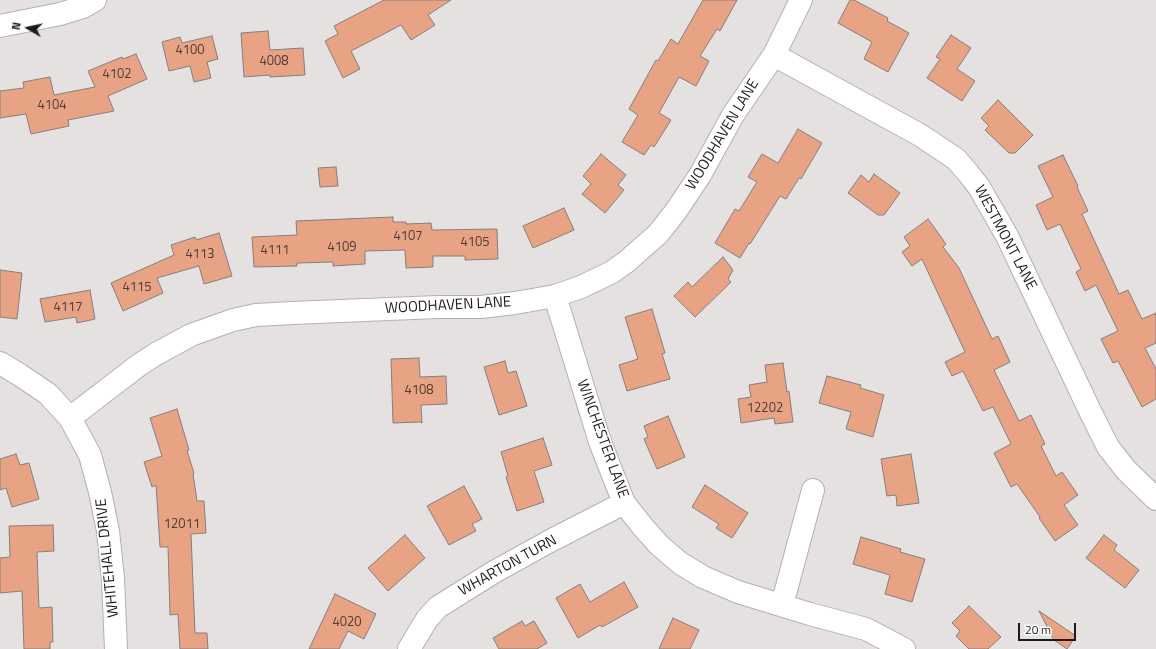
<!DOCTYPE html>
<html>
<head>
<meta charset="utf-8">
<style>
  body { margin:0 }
  #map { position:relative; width:1156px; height:649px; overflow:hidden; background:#e6e1e1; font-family:"Titillium Web",sans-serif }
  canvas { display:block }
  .north { position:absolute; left:8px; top:8px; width:40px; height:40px; -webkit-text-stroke:3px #fff; paint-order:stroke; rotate:279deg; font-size:11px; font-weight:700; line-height:16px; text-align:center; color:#1c1a1a }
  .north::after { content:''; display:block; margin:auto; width:14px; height:18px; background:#1c1a1a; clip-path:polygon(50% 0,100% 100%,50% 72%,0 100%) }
  .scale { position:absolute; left:1018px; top:623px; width:58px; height:18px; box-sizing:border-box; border:2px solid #1c1a1a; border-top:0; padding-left:5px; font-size:12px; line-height:14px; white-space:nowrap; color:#1c1a1a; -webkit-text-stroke:3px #fff; paint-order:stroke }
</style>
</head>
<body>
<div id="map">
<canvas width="1156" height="649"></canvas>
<div class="north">N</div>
<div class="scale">20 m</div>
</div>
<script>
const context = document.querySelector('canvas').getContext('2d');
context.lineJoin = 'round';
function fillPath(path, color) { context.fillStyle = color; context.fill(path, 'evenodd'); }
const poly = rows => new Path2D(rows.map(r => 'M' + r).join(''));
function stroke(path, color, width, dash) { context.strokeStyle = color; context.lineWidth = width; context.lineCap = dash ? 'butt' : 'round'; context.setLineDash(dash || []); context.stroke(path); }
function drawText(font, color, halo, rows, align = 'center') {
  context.font = font + ' "Titillium Web",sans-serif'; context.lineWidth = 3; context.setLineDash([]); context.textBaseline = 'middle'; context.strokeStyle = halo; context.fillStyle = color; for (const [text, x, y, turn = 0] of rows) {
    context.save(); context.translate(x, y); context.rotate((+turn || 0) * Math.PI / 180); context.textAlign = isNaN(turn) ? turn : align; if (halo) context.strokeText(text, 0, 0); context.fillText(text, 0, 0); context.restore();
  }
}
const building = poly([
  [384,0,451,0,428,15,435,25,411,40,401,25,351,51,360,69,343,78,325,41,338,34,334,26,384,0],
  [703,0,737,0,720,31,717,29,700,56,709,61,696,86,679,77,659,113,671,120,654,147,651,145,644,155,622,142,638,115,629,109,656,60,658,61,671,39,678,44,703,0],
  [850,0,854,0,888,18,887,21,909,33,888,72,864,59,872,42,838,23,850,0],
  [268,31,270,50,303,48,305,75,270,77,270,75,244,77,241,33,268,31],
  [951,35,971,48,957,69,975,81,962,101,927,78,940,59,936,57,951,35],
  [212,36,218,59,207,62,211,78,194,82,190,66,169,71,162,42,180,37,182,43,212,36],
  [136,54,147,79,108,96,114,111,68,120,69,126,31,134,26,114,0,118,0,91,24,88,23,82,50,77,54,95,95,87,88,71,122,57,123,59,136,54],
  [998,100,1033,135,1015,153,1009,153,985,130,989,126,981,118,998,100],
  [798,129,822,143,801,179,799,178,786,199,780,196,750,244,749,243,740,258,715,243,735,209,739,211,757,182,748,177,762,154,778,163,798,129],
  [601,154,626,175,618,185,624,190,605,213,582,194,591,184,583,176,601,154],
  [1063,155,1078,186,1077,187,1088,211,1082,214,1119,294,1128,290,1142,319,1156,313,1156,343,1145,348,1156,369,1156,399,1142,407,1118,361,1113,363,1101,339,1118,331,1096,285,1085,291,1076,272,1081,269,1060,224,1047,230,1036,205,1053,197,1038,166,1063,155],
  [336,167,338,186,320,187,318,168,336,167],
  [874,174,900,193,884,215,878,215,848,193,861,175,869,182,874,174],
  [564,208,574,230,533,248,523,226,564,208],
  [393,217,393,222,406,222,406,224,431,223,432,230,497,229,498,259,465,260,465,256,433,256,433,267,406,268,405,250,365,251,365,264,333,266,333,262,297,263,297,266,254,267,252,237,297,235,296,221,393,217],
  [928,219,946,244,943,247,959,268,992,339,998,336,1010,362,994,370,1019,421,1031,415,1045,444,1041,446,1056,476,1062,472,1078,495,1064,505,1078,525,1055,541,1039,518,1040,517,1017,484,1011,487,994,453,1011,444,993,407,983,411,963,371,952,376,945,362,965,352,922,259,912,266,902,252,910,246,904,237,928,219],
  [219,233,232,276,204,284,199,266,157,278,163,293,123,311,111,283,174,255,171,245,195,237,196,240,219,233],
  [723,257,733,270,728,279,731,282,695,317,674,296,688,282,692,287,723,257],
  [0,270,22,273,17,319,0,317,0,270],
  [90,290,95,319,77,323,76,317,45,322,40,299,90,290],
  [652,309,665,353,662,354,670,379,627,391,619,365,638,359,625,317,652,309],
  [419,358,420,377,446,376,447,404,421,405,422,423,420,422,393,423,391,359,419,358],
  [505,361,508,373,516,371,527,406,499,415,484,367,505,361],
  [783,363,787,392,789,391,793,422,775,424,774,418,741,423,738,399,751,397,749,385,767,382,765,365,783,363],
  [827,376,861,385,860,388,884,395,873,437,846,429,851,412,819,403,827,376],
  [177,409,189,450,187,451,194,473,193,474,197,501,204,501,206,533,191,534,195,633,207,633,208,649,180,649,178,614,170,615,168,547,160,547,156,485,152,487,144,462,162,456,150,418,177,409],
  [668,416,685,457,657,469,644,439,648,437,644,426,668,416],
  [543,438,552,465,534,471,544,502,517,511,506,477,508,476,501,452,543,438],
  [16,454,20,465,29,463,39,499,12,507,6,488,0,490,0,459,16,454],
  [911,454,919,503,897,506,896,495,887,496,881,459,911,454],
  [705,485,748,513,732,538,716,528,719,524,692,507,705,485],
  [464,486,482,519,472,524,476,531,449,545,427,506,464,486],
  [53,525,54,551,37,552,39,608,52,607,53,642,50,642,50,649,24,649,22,591,0,593,0,558,10,557,9,526,53,525],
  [405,535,425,558,388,591,368,568,405,535],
  [1104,535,1117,545,1114,550,1139,570,1125,588,1086,558,1104,535],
  [861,537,901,549,900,552,925,559,912,602,885,594,890,575,853,564,861,537],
  [624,582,638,607,602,627,600,625,578,638,556,598,580,584,590,602,624,582],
  [335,594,376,614,364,639,348,631,339,649,309,649,335,594],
  [969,606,1001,637,988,649,969,649,956,636,960,631,952,623,969,606],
  [1039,611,1076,636,1067,649,1054,640,1039,611],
  [673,618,699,630,690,649,659,649,673,618],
  [522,621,525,626,534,621,547,643,537,649,499,649,493,638,522,621]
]);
fillPath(building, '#e8a384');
stroke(building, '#837f7d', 1);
const minor = poly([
  [0,26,60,14,83,7,95,0],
  [774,55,920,135,956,159,968,173,979,187,1007,236,1090,411,1108,447,1126,470,1156,499],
  [555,296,600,442,624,503,643,527,659,545,680,563,703,577,738,592,810,614,866,629,904,649],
  [0,363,20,375,48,394,70,418,90,455,100,492,108,531,113,579,116,649],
  [70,418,139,365,156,354,191,335,233,320,256,315,292,313,438,307,481,307,515,303,555,296,581,287,612,272,626,262,658,234,676,211,700,175,733,115,774,55,801,0],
  [782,605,813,490],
  [409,649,427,619,438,607,494,572,550,541,624,503]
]);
stroke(minor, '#b5b0b0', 24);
stroke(minor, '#fff', 22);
drawText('13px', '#4f3c34', null, [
  ["4100",190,51],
  ["4008",274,62],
  ["4102",117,75],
  ["4104",52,106],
  ["4107",408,237],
  ["4105",475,243],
  ["4109",342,248],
  ["4111",275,251],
  ["4113",200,255],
  ["4115",137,288],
  ["4117",68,308],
  ["4108",419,391],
  ["12202",765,409],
  ["12011",182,525],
  ["4020",347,623]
]);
drawText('15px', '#1c1a1a', '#fff', [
  ["WOODHAVEN LANE",723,135,-59],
  ["WESTMONT LANE",1005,238,62],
  ["WOODHAVEN LANE",448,306,-3],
  ["WINCHESTER LANE",602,439,70],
  ["WHITEHALL DRIVE",108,558,-96],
  ["WHARTON TURN",508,566,-29]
]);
</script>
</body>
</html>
